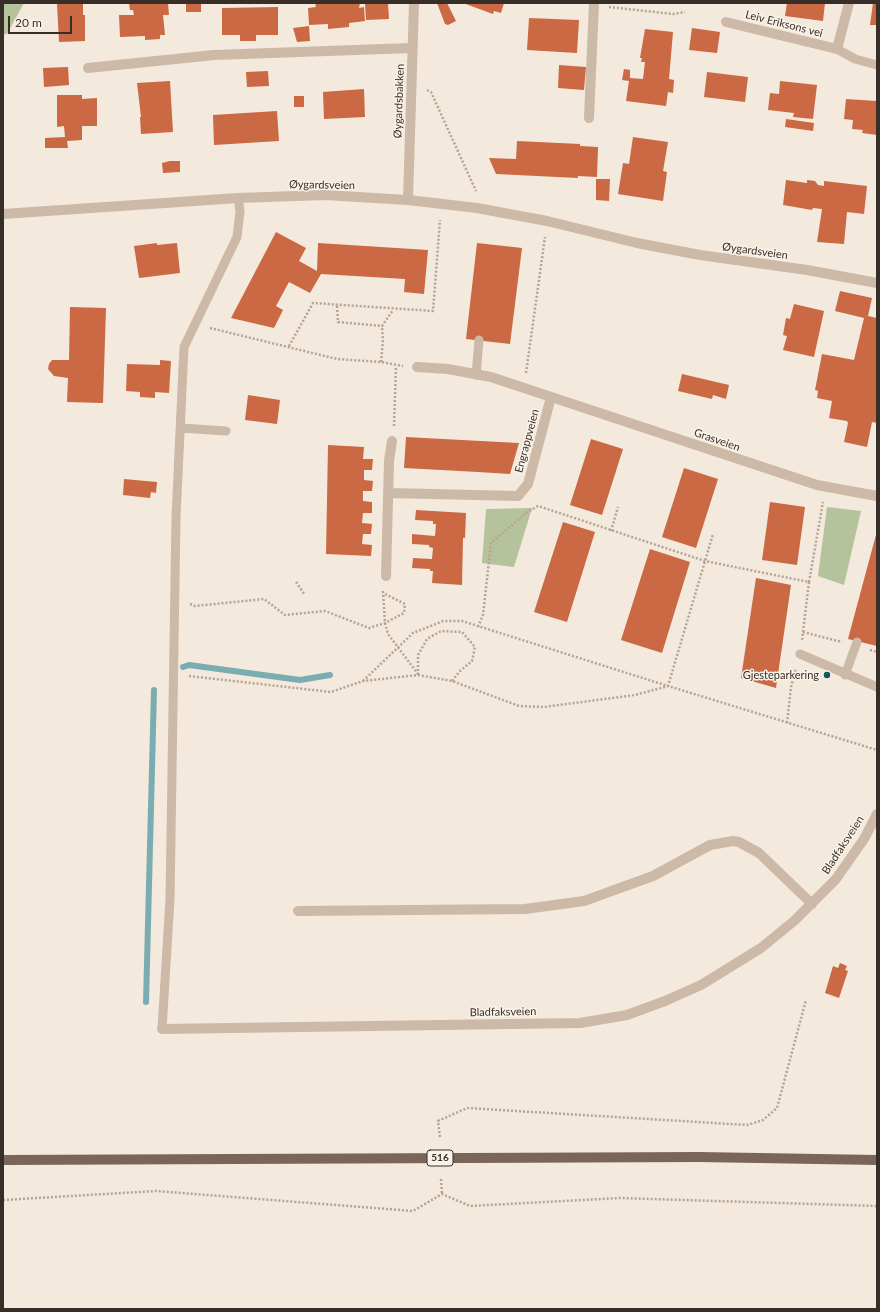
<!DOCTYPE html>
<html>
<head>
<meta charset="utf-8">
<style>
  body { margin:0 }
  #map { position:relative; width:880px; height:1312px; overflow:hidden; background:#f3e9dc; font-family:Lato,sans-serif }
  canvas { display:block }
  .frame { position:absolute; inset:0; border:4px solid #382e28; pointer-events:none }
  .scale { position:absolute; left:8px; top:16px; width:64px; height:18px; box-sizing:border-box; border:2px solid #382e28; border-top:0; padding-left:5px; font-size:12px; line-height:14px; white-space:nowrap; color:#382e28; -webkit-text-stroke:3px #faf3e9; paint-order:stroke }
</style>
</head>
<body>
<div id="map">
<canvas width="880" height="1312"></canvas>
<div class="frame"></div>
<div class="scale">20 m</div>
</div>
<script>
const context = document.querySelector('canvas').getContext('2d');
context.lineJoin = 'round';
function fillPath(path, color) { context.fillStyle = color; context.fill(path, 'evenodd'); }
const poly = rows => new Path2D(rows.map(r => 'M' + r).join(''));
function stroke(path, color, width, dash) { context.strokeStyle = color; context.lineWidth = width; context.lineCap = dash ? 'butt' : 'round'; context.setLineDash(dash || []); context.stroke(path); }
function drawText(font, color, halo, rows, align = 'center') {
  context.font = font + ' Lato,sans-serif'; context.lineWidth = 3; context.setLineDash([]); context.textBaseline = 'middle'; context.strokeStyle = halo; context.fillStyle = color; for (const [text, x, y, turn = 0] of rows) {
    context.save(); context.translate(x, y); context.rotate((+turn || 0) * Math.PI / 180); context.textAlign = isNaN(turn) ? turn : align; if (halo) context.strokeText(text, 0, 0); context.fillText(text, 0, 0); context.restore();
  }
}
fillPath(poly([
  [3,3,24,3,7,34,3,34],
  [827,507,861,511,844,585,818,576],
  [532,508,514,567,482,563,486,509]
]), '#b4c39b');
stroke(poly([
  [183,667,189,665,300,680,330,675],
  [146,1002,154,690]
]), '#7aadb1', 6);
fillPath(poly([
  [83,3,83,15,85,15,85,41,59,42,57,4],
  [129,3,168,3,169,15,163,15,165,35,160,35,160,39,145,40,145,36,120,37,119,15,134,15,133,10,130,10],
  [186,3,201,3,201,12,186,12],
  [315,3,360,3,359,8,364,7,365,21,349,23,349,27,328,29,328,24,309,25,308,8,316,7],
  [365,3,388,3,389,19,366,20],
  [437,3,447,3,456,21,448,25,445,24],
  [463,3,504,3,501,13,494,11,493,14],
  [787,3,825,3,823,21,785,16],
  [873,3,877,3,877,25,870,25],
  [278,7,278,35,256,35,256,41,240,41,240,35,222,35,222,8],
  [529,18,579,20,577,53,527,50],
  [309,26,310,41,297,42,293,28],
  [692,28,720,32,717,53,689,50],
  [645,29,673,32,669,79,674,80,673,93,668,92,666,106,626,101,629,81,622,80,624,69,630,70,630,78,643,79,645,62,641,62,642,58,640,58],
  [559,65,586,67,584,90,558,88],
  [68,67,69,85,44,87,43,68],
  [268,71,269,86,247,87,246,72],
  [707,72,748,77,745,102,704,97],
  [170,81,173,132,141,134,140,117,141,117,137,83],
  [780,81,817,85,813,119,793,117,794,113,768,110,770,93,779,94],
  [364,89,365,117,324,119,323,92],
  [57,95,82,95,82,99,97,98,97,126,82,126,82,140,67,141,68,148,45,148,45,138,65,137,64,126,57,127],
  [294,96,304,96,304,107,294,107],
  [846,99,877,101,877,135,862,133,863,130,852,129,853,120,844,119],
  [277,111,279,141,214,145,213,115],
  [786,119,814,123,813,131,785,127],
  [633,137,668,142,663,171,667,172,663,201,618,194,623,163,629,164],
  [517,141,580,144,580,146,598,147,597,177,578,176,578,178,496,174,489,158,516,159],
  [170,161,180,161,180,172,163,173,162,163],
  [596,179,610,179,609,201,596,200],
  [786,180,807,183,807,180,815,181,818,185,824,186,824,181,867,186,864,214,847,212,844,244,817,242,822,209,813,208,812,210,783,205],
  [276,232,306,248,299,261,317,271,318,243,428,250,424,294,404,292,405,279,321,274,310,293,289,282,276,306,283,310,274,328,231,318],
  [157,243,157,245,177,243,180,273,139,278,134,246],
  [477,243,522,248,510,344,466,339],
  [840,291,872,298,868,316,877,318,877,423,872,422,867,447,844,442,848,423,847,421,829,418,832,401,817,398,818,391,815,390,822,354,854,360,864,318,835,311],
  [794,304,824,311,814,357,783,350,787,336,783,335,786,318,790,319],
  [70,307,106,308,103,403,67,402,68,378,54,376,48,369,49,364,52,360,69,360],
  [160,360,171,361,169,393,155,392,155,398,140,397,140,392,126,391,127,364,160,365],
  [682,374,729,385,726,399,713,395,712,399,678,391],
  [248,395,280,400,277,424,245,420],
  [406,437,424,438,519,443,510,474,478,472,404,468],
  [591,439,623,449,602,515,570,505],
  [328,445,364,447,363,459,373,459,372,470,364,470,364,480,373,481,372,491,363,491,363,501,372,502,372,513,363,513,362,523,372,524,371,534,363,534,362,544,372,545,371,556,326,554],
  [684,468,718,479,696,548,662,537],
  [124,479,157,482,156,493,151,492,150,498,123,495],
  [770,502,805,507,797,565,762,560],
  [416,510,466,513,465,538,463,538,462,585,432,583,433,571,430,571,430,569,412,568,413,558,432,559,433,548,429,547,429,545,412,544,412,534,435,536,436,524,433,524,433,521,415,520],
  [563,522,595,532,567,622,534,612],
  [877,531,877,646,848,639],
  [650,549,690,562,662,653,621,640],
  [756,578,791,585,776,688,741,678],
  [840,963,847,966,845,970,848,971,839,998,825,993,833,966,838,968]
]), '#ca6943');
stroke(poly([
  [609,7,673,14,685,12],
  [427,90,431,92,476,191],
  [337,306,338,322,382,326,393,310],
  [210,328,337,359,381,362,403,366],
  [289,346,313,303,433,311,440,220],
  [381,362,383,340,382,326],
  [526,373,545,237],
  [394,426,396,366],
  [526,513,538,506,705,561,809,582,802,640],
  [611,531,618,507],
  [296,582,305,595],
  [809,582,823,502],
  [383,591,385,623,388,634,418,674],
  [190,604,195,606,264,599,285,615,325,611,369,628,385,623,404,613,405,604,383,593],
  [478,627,483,615,491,543,526,513],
  [803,632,842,642],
  [870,650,877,652],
  [418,675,418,655,427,639,441,631,462,632,475,647,472,661,460,671,452,681],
  [189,676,331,692,363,681,418,675,452,681,519,706,544,707,635,695,668,686,877,750],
  [363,681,413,633,443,621,462,621,668,686,713,534],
  [787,723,791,687,796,668],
  [440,1137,438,1121,467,1108,747,1125,763,1120,777,1108,806,1000],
  [441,1179,442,1194],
  [3,1200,156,1191,413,1211,442,1194,470,1206,620,1198,877,1206]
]), '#b7a392', 2.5, [2, 2]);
stroke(poly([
  [837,49,855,59,877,65],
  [476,375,479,340],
  [181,428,226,431],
  [800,654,877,687],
  [845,675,857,642],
  [162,1029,170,899,176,517,184,347,237,237,240,211,238,198]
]), '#ccb9a7', 9);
stroke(poly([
  [726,22,837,49,849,3],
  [88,68,214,55,412,48],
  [589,118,594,3],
  [408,200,414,3],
  [417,367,448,369,491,377,817,485,877,496],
  [389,493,518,496,528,484,551,397],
  [386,576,389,461,392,441],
  [298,911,525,909,584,901,653,876,710,845,733,841,739,842,759,853,812,904],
  [162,1029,580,1023,627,1015,665,1001,701,985,761,948,794,921,836,879,864,839,877,814]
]), '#ccb9a7', 10);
stroke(poly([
  [3,214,238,198,325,195,408,200,477,208,547,221,637,243,700,255,807,270,877,283]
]), '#ccb9a7', 10);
stroke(poly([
  [3,1160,699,1157,877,1160]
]), '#7a6559', 10);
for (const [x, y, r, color] of [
  [827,675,4,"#1c545b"]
]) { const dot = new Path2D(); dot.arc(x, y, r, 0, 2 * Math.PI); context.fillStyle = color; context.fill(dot); stroke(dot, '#faf3e9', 1.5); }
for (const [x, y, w] of [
  [440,1158,26]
]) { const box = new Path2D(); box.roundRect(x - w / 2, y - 8, w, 16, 3); context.fillStyle = '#faf3e9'; context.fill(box); stroke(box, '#382e28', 1); }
drawText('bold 10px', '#382e28', null, [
  ["516",440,1158]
]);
drawText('11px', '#382e28', '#faf3e9', [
  ["Leiv Eriksons vei",784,24,14],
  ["Øygardsbakken",399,101,-88],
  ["Øygardsveien",322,185,1],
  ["Øygardsveien",755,251,8],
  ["Grasveien",717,440,19],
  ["Engrappveien",527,441,-75],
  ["Bladfaksveien",843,845,-57],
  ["Bladfaksveien",503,1012,-1]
]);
drawText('11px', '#382e28', '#faf3e9', [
  ["Gjesteparkering",819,675]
], 'right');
</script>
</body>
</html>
